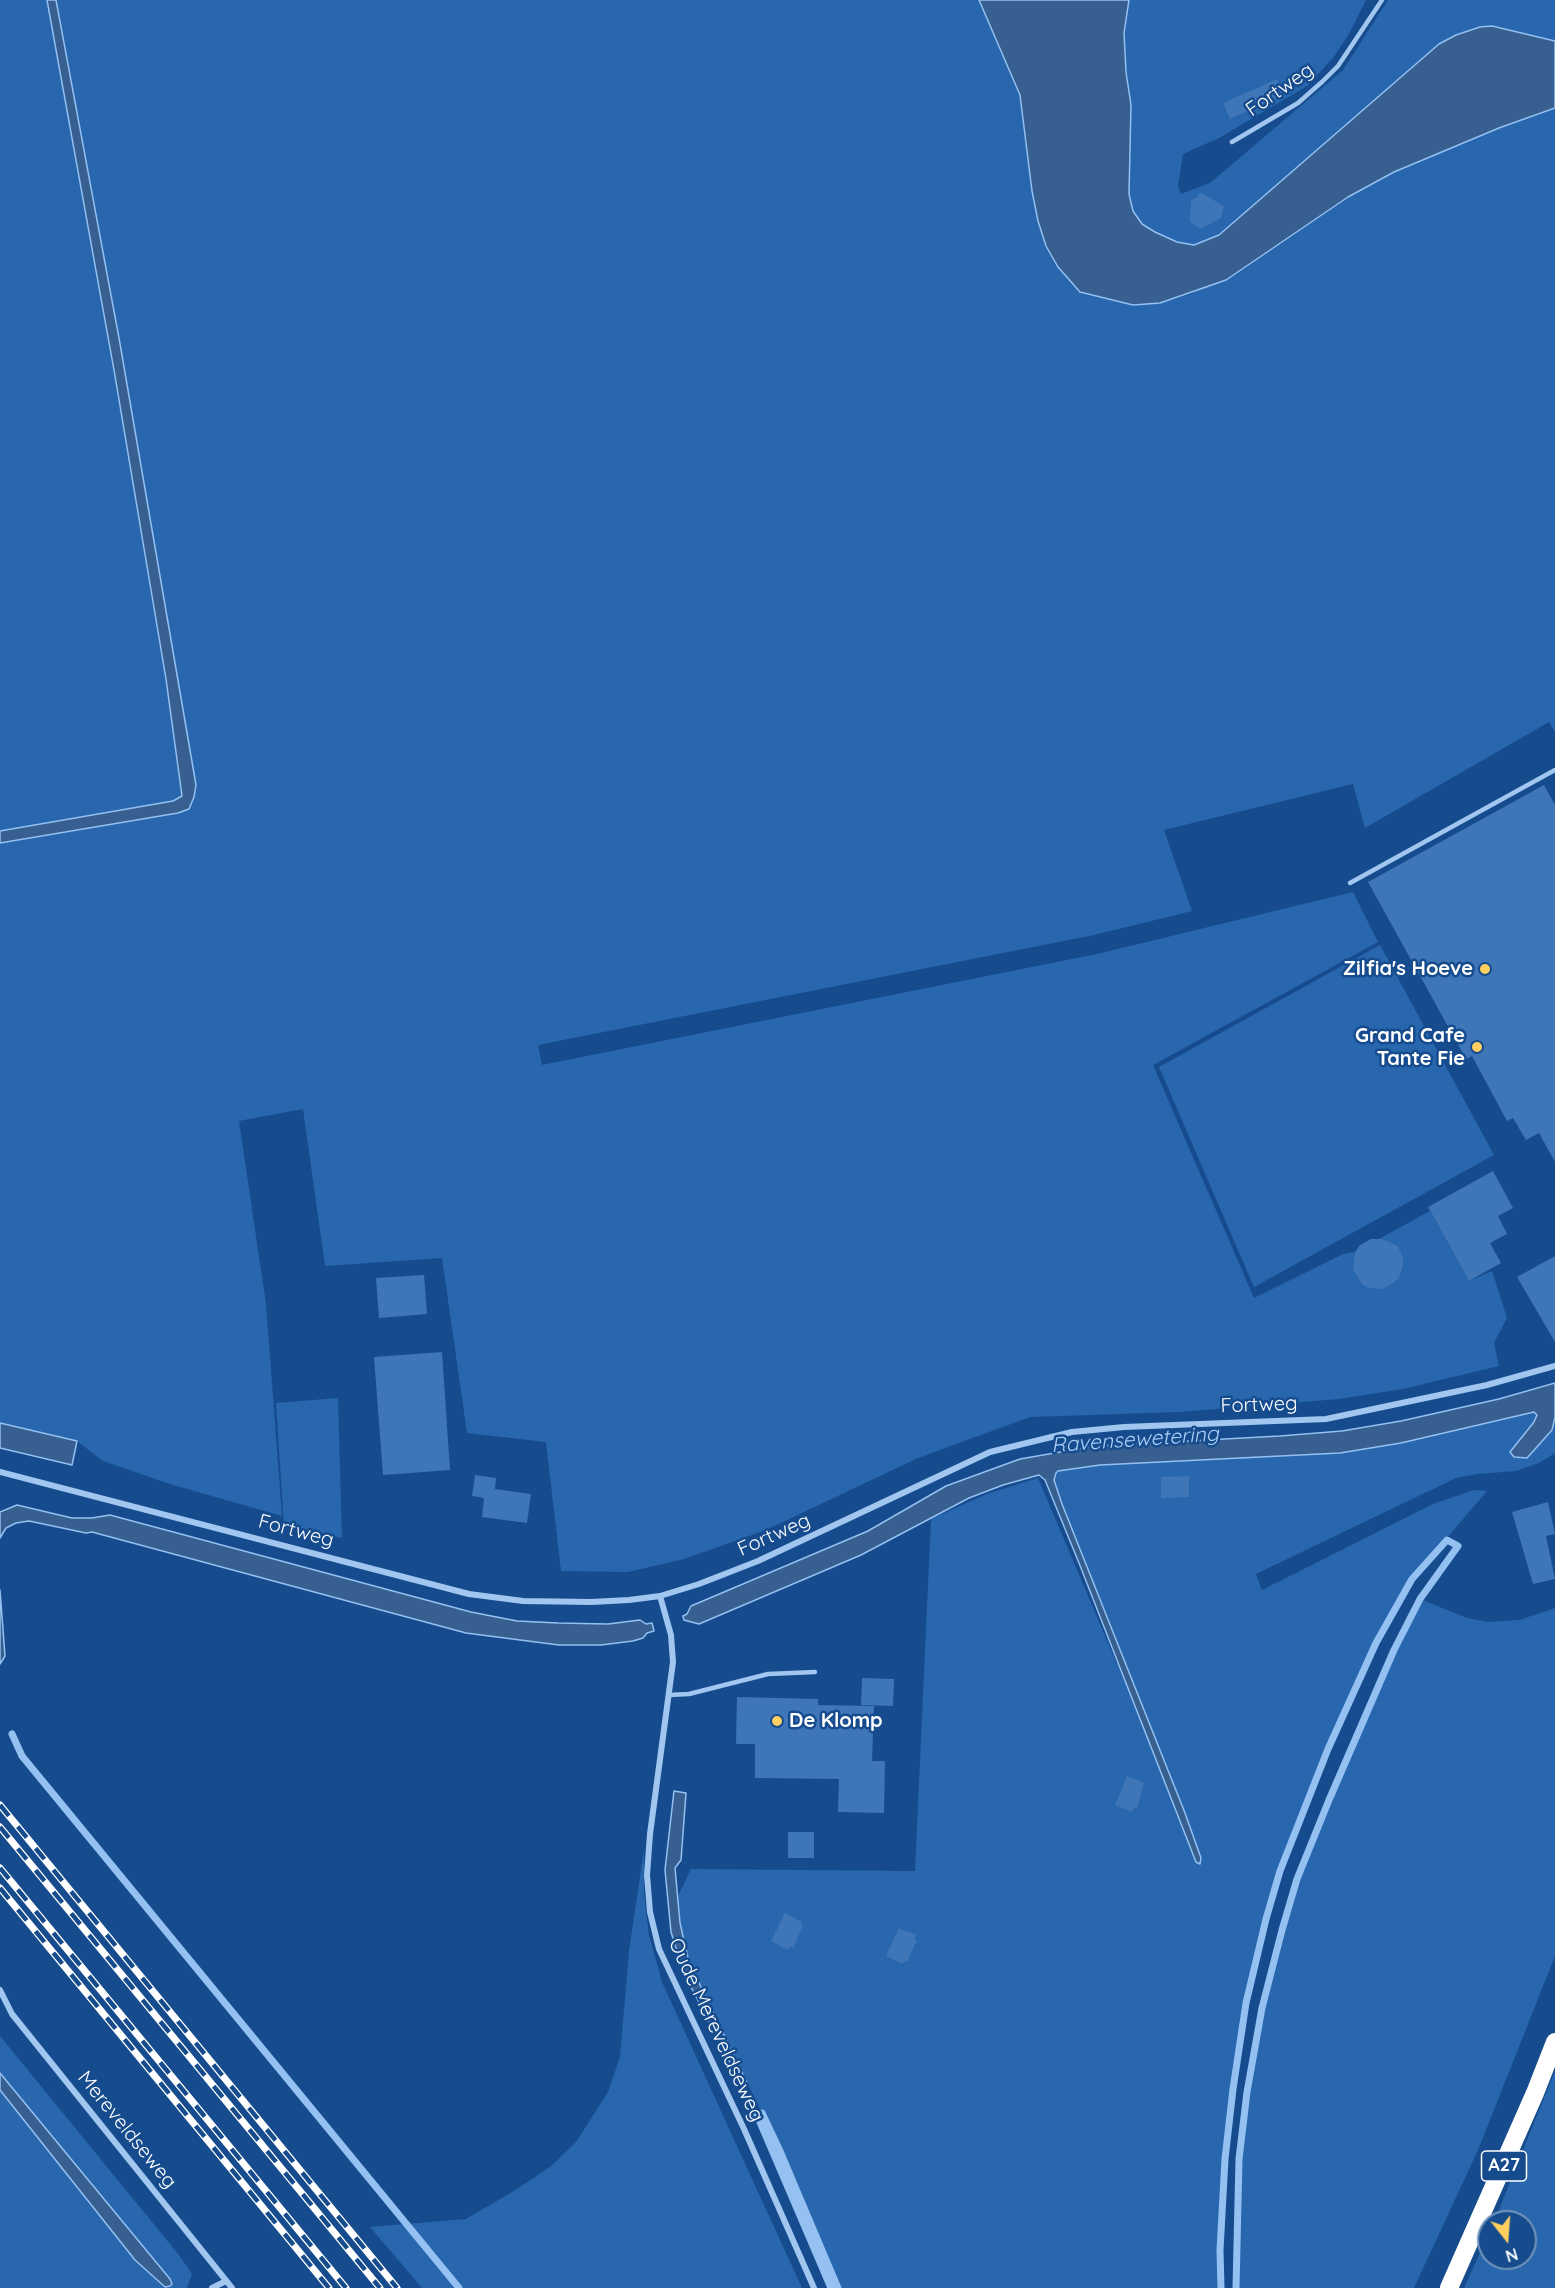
<!DOCTYPE html>
<html>
<head>
<meta charset="utf-8">
<style>
  body { margin:0 }
  #map { position:relative; width:1555px; height:2288px; overflow:hidden; background:#164c8e; font-family:Quicksand,sans-serif }
  canvas { display:block }
  .north { position:absolute; left:1477px; top:2210px; width:60px; height:60px; box-sizing:border-box; background:#164c8e; border:2px solid #7394bb; border-radius:50%; rotate:163deg; font-size:16px; font-weight:700; line-height:24px; text-align:center; color:#fff }
  .north::after { content:''; display:block; margin:auto; width:21px; height:27px; background:#ffcf60; clip-path:polygon(50% 0,100% 100%,50% 72%,0 100%) }
</style>
</head>
<body>
<div id="map">
<canvas width="1555" height="2288"></canvas>
<div class="north">N</div>
</div>
<script>
const context = document.querySelector('canvas').getContext('2d');
context.lineJoin = 'round';
function fillPath(path, color) { context.fillStyle = color; context.fill(path, 'evenodd'); }
const poly = rows => new Path2D(rows.map(r => 'M' + r).join(''));
function stroke(path, color, width, dash) { context.strokeStyle = color; context.lineWidth = width; context.lineCap = dash ? 'butt' : 'round'; context.setLineDash(dash || []); context.stroke(path); }
function drawText(font, color, halo, rows, align = 'center') {
  context.font = font + ' Quicksand,sans-serif'; context.lineWidth = 5; context.setLineDash([]); context.textBaseline = 'middle'; context.strokeStyle = halo; context.fillStyle = color; for (const [text, x, y, turn = 0] of rows) {
    context.save(); context.translate(x, y); context.rotate((+turn || 0) * Math.PI / 180); context.textAlign = isNaN(turn) ? turn : align; if (halo) context.strokeText(text, 0, 0); context.fillText(text, 0, 0); context.restore();
  }
}
fillPath(poly([
  [0,0,47,0,114,370,166,679,182,797,173,801,0,831],
  [56,0,979,0,1020,95,1032,191,1038,221,1046,246,1058,267,1080,292,1133,305,1160,303,1191,294,1348,197,1394,172,1499,128,1555,108,1555,732,1549,722,1365,828,1353,784,1164,830,1192,911,1094,935,538,1045,542,1065,1097,954,1353,892,1378,942,1153,1065,1254,1298,1343,1254,1355,1252,1430,1211,1469,1281,1492,1271,1507,1318,1494,1343,1499,1366,1403,1389,1339,1399,1179,1412,1030,1417,918,1458,766,1530,684,1559,628,1572,561,1571,546,1442,467,1433,442,1258,325,1266,303,1109,239,1121,266,1304,282,1516,173,1485,103,1461,77,1441,0,1423,0,843,178,813,196,785,119,338],
  [1129,0,1366,0,1349,34,1333,58,1307,86,1219,138,1183,154,1178,186,1181,194,1210,183,1343,70,1388,0,1555,0,1555,41,1492,26,1480,27,1219,235,1194,245,1177,242,1156,232,1142,224,1133,211,1129,194,1131,105,1126,72,1124,33],
  [1380,945,1494,1155,1254,1287,1159,1067],
  [338,1398,342,1538,284,1525,276,1403],
  [1555,1404,1555,1453,1539,1463,1516,1471,1477,1474,1456,1478,1256,1574,1262,1590,1433,1504,1474,1490,1487,1491,1412,1579,1376,1643,1328,1749,1280,1871,1260,1940,1246,2003,1233,2089,1225,2159,1220,2250,1221,2288,838,2288,780,2151,689,1962,680,1923,678,1896,691,1869,915,1871,931,1519,987,1494,1038,1478,1117,1664,1123,1661,1062,1504,1054,1480,1058,1471,1100,1465,1144,1462,1340,1453,1401,1443,1534,1412,1537,1415,1534,1422,1512,1449,1517,1458,1521,1458,1555,1416],
  [1420,1599,1467,1618,1488,1622,1519,1620,1555,1608,1555,1956,1478,2150,1414,2288,1236,2288,1239,2159,1247,2092,1262,2008,1282,1930,1298,1879,1329,1800,1394,1650],
  [644,1850,644,1893,649,1935,662,1982,802,2288,422,2288,370,2227,466,2219,517,2189,550,2167,576,2142,608,2092,620,2057,629,1951],
  [0,2036,179,2255,192,2274,187,2288,0,2288],
  [1555,2071,1555,2288,1464,2288,1489,2233,1489,2258,1525,2258,1525,2222,1494,2222]
]), '#2866ad');
const water = poly([
  [47,0,56,0,119,338,196,785,194,797,189,809,178,813,0,843,0,831,173,801,182,796,166,679,114,370,47,0],
  [979,0,1129,0,1124,33,1126,72,1131,105,1129,194,1133,211,1142,224,1155,232,1177,242,1194,245,1219,235,1439,44,1456,35,1480,27,1492,26,1555,41,1555,108,1499,128,1394,172,1348,197,1226,280,1160,303,1133,305,1080,292,1058,267,1046,246,1038,221,1032,191,1020,95,979,0],
  [1555,1383,1555,1417,1552,1430,1527,1458,1514,1457,1510,1452,1534,1422,1537,1415,1534,1412,1401,1443,1340,1453,1100,1465,1058,1471,1056,1473,1054,1480,1062,1504,1185,1813,1201,1858,1200,1864,1196,1862,1079,1563,1045,1480,1039,1475,1003,1485,969,1498,861,1555,699,1624,684,1620,683,1616,687,1614,691,1606,868,1531,946,1486,1020,1459,1095,1446,1280,1436,1342,1431,1401,1421,1499,1399,1555,1383],
  [0,1423,77,1441,72,1465,0,1448,0,1423],
  [17,1505,72,1518,92,1518,110,1515,471,1612,517,1621,558,1623,608,1624,640,1620,646,1624,652,1623,654,1631,647,1633,643,1638,633,1641,601,1645,559,1645,466,1633,92,1532,86,1533,29,1521,16,1523,6,1528,0,1538,0,1512,17,1505],
  [0,1590,5,1656,0,1664,0,1590],
  [674,1791,686,1793,681,1860,675,1868,680,1923,689,1962,747,2083,741,2084,691,1987,682,1968,671,1932,665,1870,674,1791],
  [0,2073,170,2279,172,2284,170,2286,165,2287,135,2260,0,2090,0,2073]
]);
fillPath(water, '#375f8f');
stroke(water, '#94c1f2', 1.5);
stroke(poly([
  [12,1734,22,1756,459,2288],
  [831,2288,757,2115,762,2113,780,2151,838,2288],
  [1221,2288,1220,2250,1225,2159,1233,2089,1246,2003,1266,1919,1280,1871,1328,1749,1376,1643,1412,1579,1447,1540,1458,1546,1420,1599,1394,1650,1329,1800,1297,1879,1282,1930,1262,2008,1247,2092,1239,2159,1236,2288]
]), '#94c1f2', 7);
fillPath(poly([
  [1277,79,1283,95,1230,119,1223,103],
  [1200,192,1224,206,1221,218,1201,229,1190,222,1191,200,1197,197],
  [1544,785,1555,805,1555,1162,1539,1133,1526,1140,1513,1118,1507,1121,1472,1056,1466,1059,1368,882],
  [1493,1171,1513,1208,1498,1216,1507,1234,1490,1243,1501,1263,1469,1281,1428,1207],
  [1371,1239,1382,1239,1398,1246,1403,1259,1403,1265,1399,1278,1389,1286,1380,1289,1369,1288,1362,1284,1353,1269,1355,1252,1360,1245],
  [1555,1256,1555,1342,1517,1277],
  [424,1275,427,1314,379,1318,376,1278],
  [442,1352,450,1470,383,1475,374,1357],
  [475,1475,496,1478,495,1489,531,1494,527,1523,482,1517,484,1498,472,1496],
  [1189,1476,1189,1497,1161,1498,1161,1477],
  [1548,1502,1555,1534,1546,1536,1555,1579,1533,1584,1512,1512],
  [862,1678,894,1679,893,1706,861,1705],
  [737,1697,818,1699,818,1705,874,1706,872,1761,885,1761,884,1813,838,1812,839,1779,755,1778,755,1744,736,1744],
  [1127,1776,1144,1783,1137,1809,1134,1808,1132,1812,1115,1805],
  [788,1832,814,1832,814,1858,788,1858],
  [785,1913,802,1922,801,1925,803,1926,793,1948,790,1946,788,1950,771,1941],
  [899,1928,916,1935,914,1939,917,1940,907,1962,904,1961,903,1964,886,1956]
]), '#3e76b7');
stroke(poly([
  [1232,142,1298,103,1323,81,1338,66,1382,0],
  [1350,883,1555,770],
  [669,1695,689,1694,768,1674,815,1672]
]), '#a1c6f0', 4.5);
stroke(poly([
  [0,1472,469,1594,523,1601,591,1602,629,1600,660,1596,699,1584,758,1561,990,1452,1072,1432,1124,1427,1326,1419,1487,1385,1555,1366],
  [660,1596,671,1635,673,1662,650,1834,647,1875,650,1912,659,1949,744,2129,814,2288],
  [0,1990,12,2014,232,2288],
  [212,2288,226,2281]
]), '#a1c6f0', 6);
stroke(poly([
  [1449,2288,1535,2093,1555,2042]
]), '#fff', 18);
const rail = poly([
  [0,1805,397,2288],
  [0,1827,380,2288],
  [0,1868,346,2288],
  [0,1888,329,2288]
]);
stroke(rail, '#fff', 7);
stroke(rail, '#164c8e', 4.5, [14]);
for (const [x, y, r, color] of [
  [1485,969,6,"#ffcf60"],
  [1477,1047,6,"#ffcf60"],
  [777,1721,6,"#ffcf60"]
]) { const dot = new Path2D(); dot.arc(x, y, r, 0, 2 * Math.PI); context.fillStyle = color; context.fill(dot); stroke(dot, '#164c8e', 2); }
for (const [x, y, w] of [
  [1504,2166,45]
]) { const box = new Path2D(); box.roundRect(x - w / 2, y - 15, w, 30, 4.5); context.fillStyle = '#164c8e'; context.fill(box); stroke(box, '#fff', 1.5); }
drawText('bold 18px', '#fff', null, [
  ["A27",1504,2166]
]);
drawText('20px', '#fff', '#164c8e', [
  ["Fortweg",1280,90,-35],
  ["Fortweg",1259,1405,-2],
  ["Fortweg",296,1531,15],
  ["Fortweg",774,1535,-24],
  ["Oude Mereveldseweg",716,2030,65],
  ["Mereveldseweg",127,2130,51]
]);
drawText('bold 20px', '#fff', '#164c8e', [
  ["Zilfia's Hoeve",1473,969],
  ["Grand Cafe",1465,1036],
  ["Tante Fie",1465,1059],
  ["De Klomp",789,1721,"left"]
], 'right');
drawText('italic 21px', '#add0f7', '#164c8e', [
  ["Ravensewetering",1135,1440,-4]
]);
</script>
</body>
</html>
